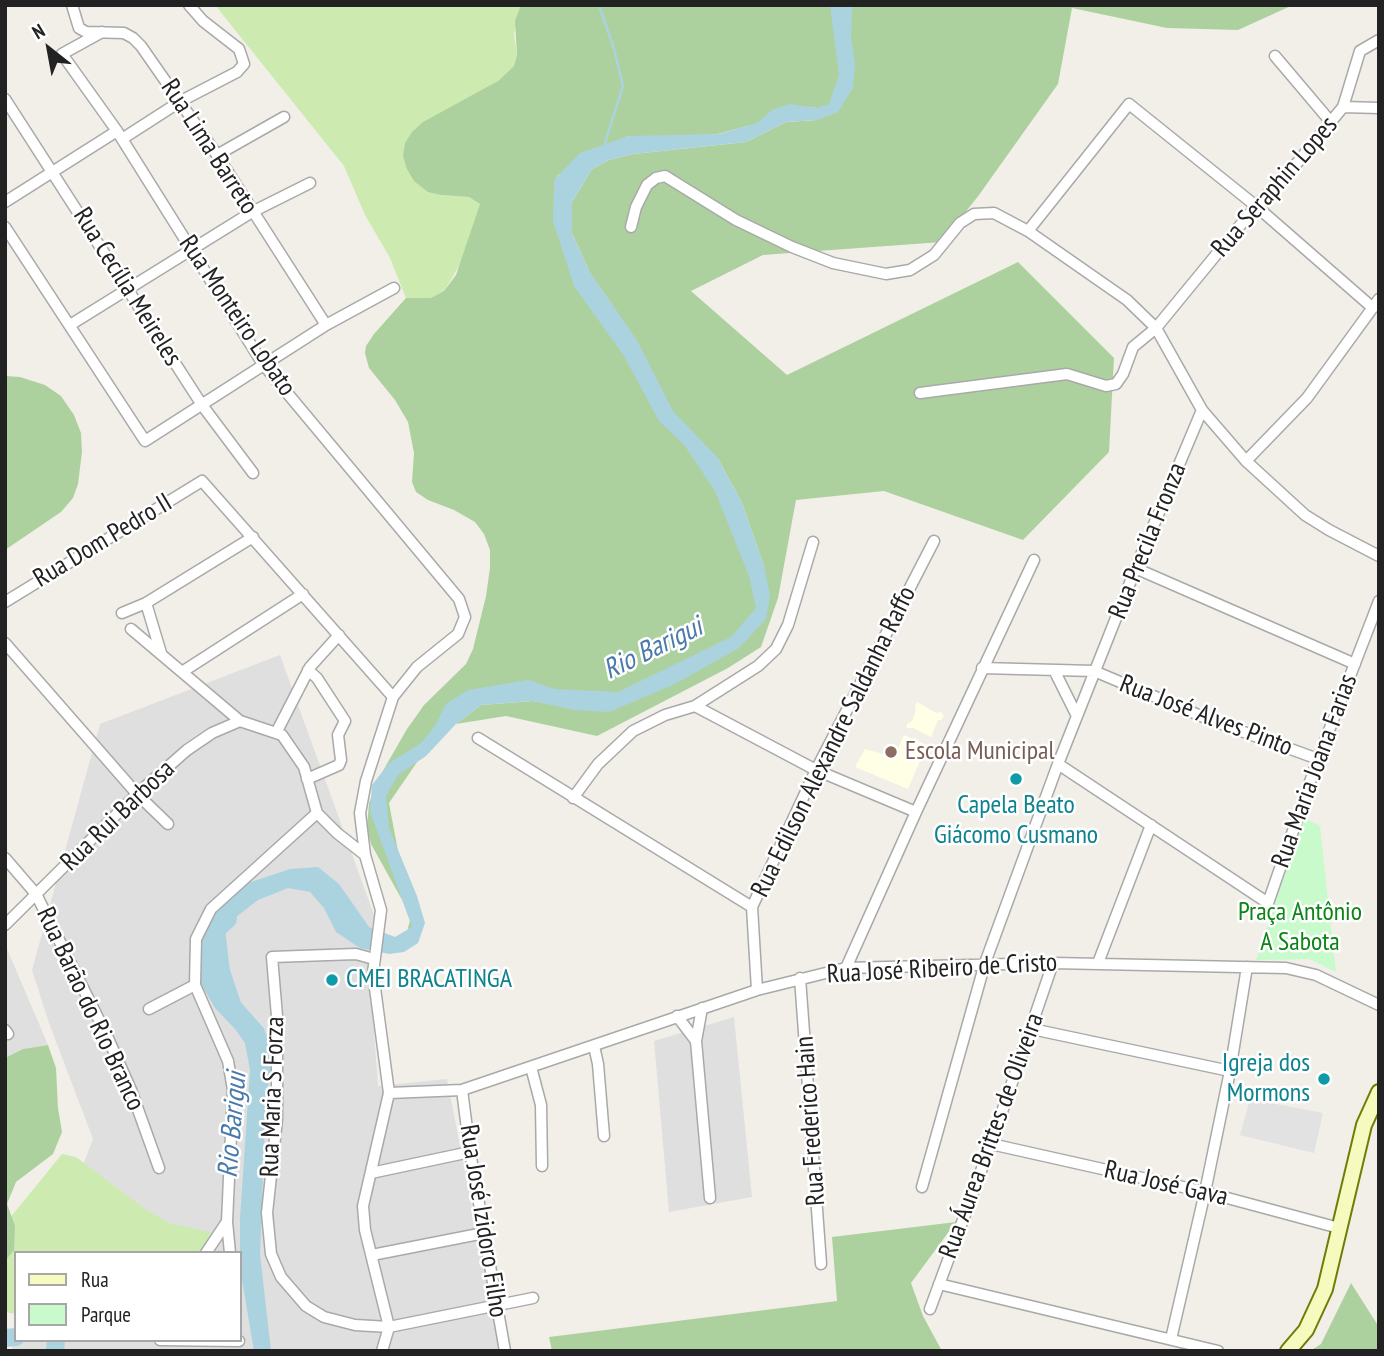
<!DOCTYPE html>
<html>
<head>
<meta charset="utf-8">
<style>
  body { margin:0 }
  #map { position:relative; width:1384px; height:1356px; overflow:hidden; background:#f2efe9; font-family:"PT Sans Narrow",sans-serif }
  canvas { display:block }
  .frame { position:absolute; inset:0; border:7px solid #222; pointer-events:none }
  .legend { position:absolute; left:14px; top:1251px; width:228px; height:91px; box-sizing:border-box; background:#fff; border:2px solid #a7a7a7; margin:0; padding:9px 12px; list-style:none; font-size:21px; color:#222 }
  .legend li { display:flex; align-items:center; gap:14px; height:35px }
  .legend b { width:35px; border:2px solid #a7a7a7 }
  .north { position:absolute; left:14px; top:14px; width:70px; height:70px; -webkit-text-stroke:5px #fff; paint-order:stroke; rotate:329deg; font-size:19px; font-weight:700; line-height:28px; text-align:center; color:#222 }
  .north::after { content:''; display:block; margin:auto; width:24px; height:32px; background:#222; clip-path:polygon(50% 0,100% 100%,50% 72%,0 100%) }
</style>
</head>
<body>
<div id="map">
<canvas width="1384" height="1356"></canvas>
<div class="frame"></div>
<ul class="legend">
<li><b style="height:9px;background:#f7fabf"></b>Rua</li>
<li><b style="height:19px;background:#c8facc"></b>Parque</li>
</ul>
<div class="north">N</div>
</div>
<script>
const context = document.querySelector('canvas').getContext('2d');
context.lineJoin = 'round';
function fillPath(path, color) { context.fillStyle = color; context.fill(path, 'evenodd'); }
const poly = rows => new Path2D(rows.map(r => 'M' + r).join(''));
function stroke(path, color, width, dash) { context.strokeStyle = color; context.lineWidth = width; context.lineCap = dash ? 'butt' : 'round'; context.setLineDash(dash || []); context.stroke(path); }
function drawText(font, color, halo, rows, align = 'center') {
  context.font = font + ' "PT Sans Narrow",sans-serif'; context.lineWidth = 5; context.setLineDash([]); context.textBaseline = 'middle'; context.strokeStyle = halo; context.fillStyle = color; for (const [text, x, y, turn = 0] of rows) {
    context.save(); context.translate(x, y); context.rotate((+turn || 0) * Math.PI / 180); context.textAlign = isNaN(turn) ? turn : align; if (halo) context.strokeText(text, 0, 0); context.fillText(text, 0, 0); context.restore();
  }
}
fillPath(poly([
  [280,655,374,915,368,948,378,1086,447,1079,500,1351,11,1351,16,1338,16,1340,240,1340,240,1253,49,1253,93,1139,49,1023,32,970,100,724],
  [5,944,48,1045,23,1049,5,1058],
  [734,1017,752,1197,669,1212,654,1041]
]), '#e0dfdf');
fillPath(poly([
  [917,702,936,713,941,712,944,716,941,720,938,720,931,737,913,728,907,728,907,724,912,721,916,710,915,705],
  [904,735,927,745,908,789,855,767,865,749,894,757]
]), '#ffffe5');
fillPath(poly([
  [215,5,521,5,514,34,517,55,514,66,498,81,476,94,441,195,469,197,480,204,482,216,473,243,444,291,431,298,406,298,390,258,365,215,344,166],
  [62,1154,76,1157,148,1211,169,1223,210,1232,219,1242,212,1253,16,1253,16,1314,5,1312,5,1224]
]), '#cdebb0');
fillPath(poly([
  [521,5,1293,5,1238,30,1167,28,1072,8,1058,84,979,195,942,242,763,255,691,291,787,375,1018,262,1114,358,1109,452,1023,540,884,491,796,500,778,598,761,647,728,668,597,736,506,716,456,724,481,705,533,701,560,706,488,687,424,752,389,803,401,867,422,916,420,937,412,943,407,932,410,920,406,907,371,844,367,828,369,803,380,776,407,729,424,705,466,664,473,649,486,596,490,568,490,550,484,534,475,522,454,510,428,500,416,492,412,482,414,453,408,422,395,400,369,368,365,353,366,346,374,334,406,298,431,298,444,291,456,275,480,204,469,197,441,195,428,192,414,181,407,169,403,156,405,143,412,132,423,122,498,81,514,66,517,55,515,21],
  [810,107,817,108,817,120,786,122,746,142,633,154,609,160,592,169,572,202,572,233,589,271,638,342,568,241,557,176,628,136,691,136,718,134,747,126,753,128],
  [717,457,742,503,764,566,751,581],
  [5,376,20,377,45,385,61,396,74,415,81,433,82,452,78,484,73,498,61,512,5,550],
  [48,1045,56,1068,58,1108,62,1132,53,1154,16,1182,7,1204,15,1226,14,1250,5,1261,5,1058,23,1049],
  [956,1222,911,1283,923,1316,942,1351,552,1351,549,1337,837,1301,832,1237],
  [1351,1283,1379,1327,1379,1351,1310,1351,1321,1344]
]), '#add19e');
fillPath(poly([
  [1304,817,1320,826,1336,972,1309,959,1256,960]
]), '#c8facc');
fillPath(poly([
  [1250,1099,1323,1113,1314,1153,1240,1135]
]), '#e2e2e2');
fillPath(poly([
  [830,5,855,5,852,10,851,36,855,64,853,88,838,112,817,120,786,122,746,142,633,154,609,160,592,169,572,202,572,233,589,271,638,342,673,411,717,457,742,503,764,566,770,596,766,619,739,648,675,684,609,712,574,710,533,701,481,705,456,724,426,756,398,775,386,796,389,828,417,896,425,923,418,943,404,952,389,954,360,948,336,932,324,908,310,892,288,888,258,900,231,921,217,937,217,968,228,1006,259,1040,267,1070,260,1254,271,1351,254,1351,240,1268,240,1218,250,1070,245,1043,235,1029,215,1008,201,984,198,957,201,935,213,914,248,883,290,869,318,867,339,884,369,927,395,937,412,927,370,811,372,785,389,763,421,743,435,726,446,704,468,690,528,680,555,689,618,692,731,637,756,608,749,576,715,491,685,446,659,421,624,356,574,286,553,221,554,180,580,153,628,136,719,134,757,123,772,110,789,104,817,108,829,104,839,75]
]), '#aad3df');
stroke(poly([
  [599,5,614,49,623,86,604,146]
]), '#aad3df', 2.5);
stroke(poly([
  [228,919,216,930,221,971,233,1007,256,1033,265,1057,260,1082],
  [5,1338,16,1337],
  [55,1351,56,1340]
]), '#aad3df', 18);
const minor = poly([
  [72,5,79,28,86,32,124,33,133,38,141,46,217,155,326,325],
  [102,32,62,54,117,131,263,364,459,599,465,617,458,634,417,667,393,697,366,781,360,813,365,855,381,910,373,973,389,1093,363,1206,365,1230,389,1327,382,1351],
  [1275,56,1330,121],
  [5,99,202,405,253,473],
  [1343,107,1379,108],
  [122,139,181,101,237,72,244,64,239,49,203,21,189,5],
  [217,155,284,117],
  [5,202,117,131],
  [5,227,145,441,326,325,394,288],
  [631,227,636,207,647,185,656,178,665,176,736,220,792,247,833,263,886,274,910,270,934,255,960,223,974,214,994,213,1028,231,1127,300,1156,328,1202,410,1246,461,1305,515,1329,530,1379,556],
  [1028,231,1129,104,1256,206,1373,308],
  [70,325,252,212,310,183],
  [920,393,1067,374,1106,386,1116,384,1123,374,1133,347,1156,328,1256,206,1297,163,1343,107,1360,51,1379,40],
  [1246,461,1307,398,1379,299],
  [1135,568,1355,664],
  [5,602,202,481,393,697],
  [146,603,161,653],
  [122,613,146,603,253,537],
  [131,629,240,721,282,735,304,767,317,813],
  [5,643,137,794,168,824],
  [982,668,1094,671,1208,719,1318,759],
  [1054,670,1077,716],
  [182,672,303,594],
  [695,706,816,770,916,812],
  [276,733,310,667,339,635],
  [478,738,752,907],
  [1058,764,1268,903,1318,759,1379,601],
  [307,779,339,765,341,760,338,735,345,721,317,678,308,670],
  [573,798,598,764,633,731,665,715,695,706,758,666,776,649,788,625,813,542],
  [5,858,36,894,107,1036,131,1090,159,1168],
  [5,925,137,794,187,750,212,733,240,721],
  [374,959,356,954,272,957,277,1016,277,1119,267,1213,271,1254,281,1277,306,1306,324,1317,355,1325,389,1327,533,1298],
  [1098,963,1151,825],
  [846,968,916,812,1034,560],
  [800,978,821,1264],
  [757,990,752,907,816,770,934,541],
  [702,1008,696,1041,710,1198],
  [149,1009,195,985],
  [677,1016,696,1041],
  [1032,1029,1230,1071],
  [5,1030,8,1034],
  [594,1046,598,1064,604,1136],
  [531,1067,541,1105,542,1166],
  [462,1090,470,1152,505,1351],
  [389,1093,462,1090,757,990,846,968,1053,963,1286,968,1316,975,1379,1005],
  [991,1144,1205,1192,1339,1228],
  [371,1173,470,1152],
  [922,1187,985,963,1058,764,1141,555,1202,410],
  [206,1253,226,1223],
  [230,1253,227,1222,233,1090,228,1061,195,985,196,939,211,909,317,813,337,833,365,855],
  [372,1255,484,1233],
  [939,1284,1218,1351],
  [930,1309,991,1144,1053,963],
  [1171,1339,1205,1192,1230,1071,1247,967],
  [160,1340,239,1341]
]);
const secondary = poly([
  [1288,1351,1306,1330,1325,1289,1364,1125,1379,1092]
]);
stroke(minor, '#a9a9a9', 13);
stroke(secondary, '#707d05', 18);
stroke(minor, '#fff', 10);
stroke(secondary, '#f7fabf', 14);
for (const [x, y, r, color] of [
  [891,752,7,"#8d6e63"],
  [1016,779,7,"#0f9aa8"],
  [332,980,7,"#0f9aa8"],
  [1324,1079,7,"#0f9aa8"]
]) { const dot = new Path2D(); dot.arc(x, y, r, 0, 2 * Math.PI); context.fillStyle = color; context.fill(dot); stroke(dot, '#fff', 2.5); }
drawText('26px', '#222', '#fff', [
  ["Rua Lima Barreto",209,147,57],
  ["Rua Seraphin Lopes",1275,187,-49],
  ["Rua Cecília Meireles",127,287,58],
  ["Rua Monteiro Lobato",237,316,56],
  ["Rua Dom Pedro II",103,541,-31],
  ["Rua Precila Fronza",1148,541,-68],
  ["Rua José Alves Pinto",1206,716,21],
  ["Rua Edilson Alexandre Saldanha Raffo",834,742,-64],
  ["Rua Maria Joana Farias",1315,771,-70],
  ["Rua Rui Barbosa",118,816,-44],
  ["Rua José Ribeiro de Cristo",942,969,-3],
  ["Rua Barão do Rio Branco",90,1009,65],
  ["Rua Maria S Forza",273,1097,-88],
  ["Rua Frederico Hain",811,1121,-94],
  ["Rua Áurea Brittes de Oliveira",992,1136,-70],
  ["Rua José Gava",1166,1184,13],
  ["Rua José Izidoro Filho",483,1221,81]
]);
drawText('26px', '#785e54', '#fff', [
  ["Escola Municipal",905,752]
], 'left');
drawText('26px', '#0d838f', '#fff', [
  ["Capela Beato",1016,806],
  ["Giácomo Cusmano",1016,836],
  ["CMEI BRACATINGA",346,980,"left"],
  ["Igreja dos",1310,1064,"right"],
  ["Mormons",1310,1094,"right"]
]);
drawText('26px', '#0c8416', '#fff', [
  ["Praça Antônio",1300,913],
  ["A Sabota",1300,943]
]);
drawText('italic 28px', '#4a7aab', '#fff', [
  ["Rio Barigui",653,649,-26],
  ["Rio Barigui",233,1125,-85]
]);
</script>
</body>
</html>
